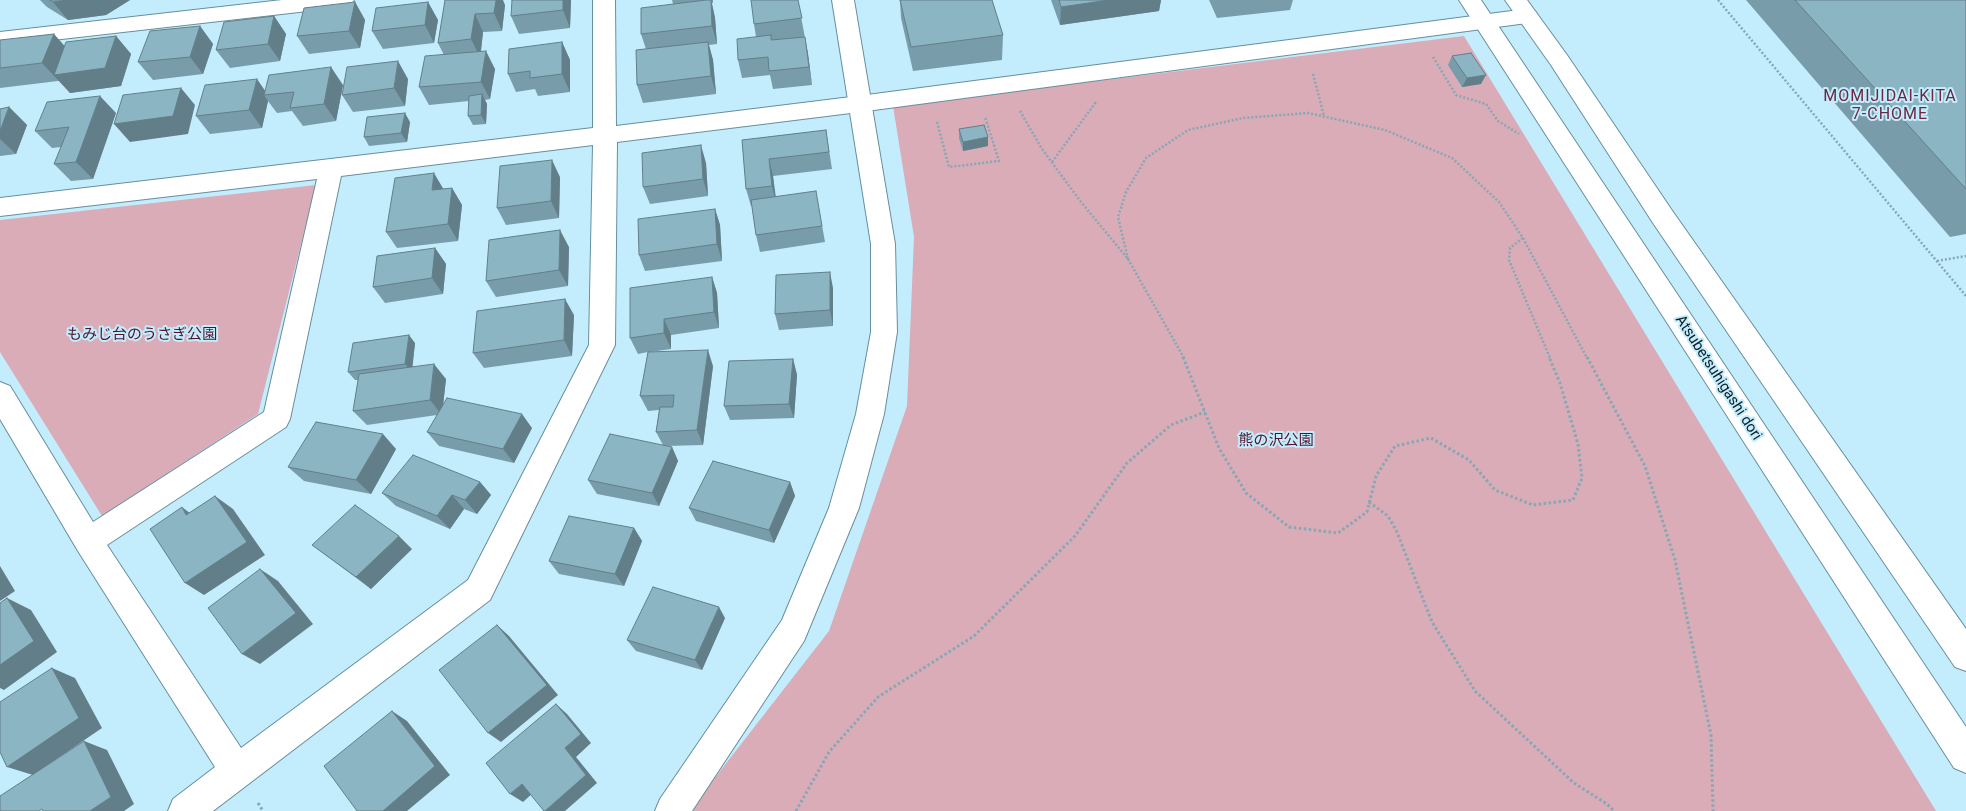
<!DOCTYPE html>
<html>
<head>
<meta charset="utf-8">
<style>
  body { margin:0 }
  canvas { display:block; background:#c3edfd }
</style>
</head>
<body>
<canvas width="1966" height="811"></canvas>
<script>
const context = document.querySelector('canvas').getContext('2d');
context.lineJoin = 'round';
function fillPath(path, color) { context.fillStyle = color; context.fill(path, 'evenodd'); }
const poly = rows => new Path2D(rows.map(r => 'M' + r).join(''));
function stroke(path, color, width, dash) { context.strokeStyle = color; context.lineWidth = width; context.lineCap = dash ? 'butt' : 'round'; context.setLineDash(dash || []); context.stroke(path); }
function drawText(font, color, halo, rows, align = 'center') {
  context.font = font + ' Roboto,"Noto Sans JP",sans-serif'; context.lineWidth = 4; context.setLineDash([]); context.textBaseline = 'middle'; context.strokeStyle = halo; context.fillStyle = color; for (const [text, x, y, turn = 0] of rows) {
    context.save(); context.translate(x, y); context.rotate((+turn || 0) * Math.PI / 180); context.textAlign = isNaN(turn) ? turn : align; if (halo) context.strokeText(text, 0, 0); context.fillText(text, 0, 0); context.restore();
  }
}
fillPath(poly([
  [1464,36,1936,811,689,811,829,631,907,406,914,237,893,106],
  [316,185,258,414,102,516,0,352,0,220]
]), '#d9acb8');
const minor = poly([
  [282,0,354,0,350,5,343,7,0,46,0,32,282,0],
  [593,0,615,0,616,126,859,96,1527,9,1535,11,1538,16,1535,21,1527,23,859,112,617,142,615,345,490,600,213,811,168,811,173,799,215,767,78,551,0,419,0,382,10,386,93,522,264,412,317,179,0,216,0,198,593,128,593,0],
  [593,145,589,345,468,580,241,748,107,545,286,427,290,419,341,176,593,145]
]);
const tertiary = poly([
  [832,0,854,0,895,244,897,332,884,414,859,508,804,641,692,811,655,811,660,799,782,620,829,508,856,414,871,332,871,244,832,0],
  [1459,0,1481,0,1966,727,1966,773,1954,768,1459,0],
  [1505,0,1527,0,1567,55,1671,209,1966,629,1966,671,1955,667,1653,223,1551,65,1505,0]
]);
stroke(minor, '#678f9d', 2);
stroke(tertiary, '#678f9d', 2);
stroke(poly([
  [1718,0,1966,296],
  [1433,57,1456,95,1486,104,1498,121,1519,134],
  [1313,74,1324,116],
  [1020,111,1042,149,1081,202,1128,259],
  [937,122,949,167,999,161,985,117],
  [1052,162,1096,102],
  [1523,238,1587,358],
  [1128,259,1184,358],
  [1128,259,1118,217,1126,192,1146,158,1188,130,1243,118,1308,113,1385,130,1452,158,1499,202,1523,238,1510,248,1509,260,1550,358],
  [1937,261,1966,256]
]), '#86a7b3', 2.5, [2, 2]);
stroke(poly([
  [1183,357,1219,448,1246,493,1289,527,1338,533,1367,512,1376,476,1395,446,1431,438,1469,460,1495,490,1533,505,1573,500,1582,478,1578,444,1560,383,1549,357],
  [1587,357,1645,466,1675,560,1711,735,1713,811],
  [1369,502,1388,516,1397,532,1432,622,1475,691,1574,783,1607,804,1614,811],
  [258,803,263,811],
  [796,811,829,752,878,697,974,636,1075,536,1127,463,1171,425,1205,412]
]), '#86a7b3', 3, [2.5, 2.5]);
fillPath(minor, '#fff');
fillPath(tertiary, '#fff');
fillPath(poly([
  [40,0,130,0,106,15,68,20,47,7],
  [445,0,505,5,502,31,483,32,481,52,495,69,490,99,485,100,487,104,486,124,473,125,468,116,469,101,429,105,419,87,444,55,438,43],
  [571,0,570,28,519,34,511,16],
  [672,0,713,0,713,3,712,3,715,18,717,44,709,45,713,60,716,94,643,103,637,85,646,49,641,34,673,4],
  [798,0,808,54,812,85,773,89,770,75,742,78,738,60,756,37,754,24],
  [900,0,992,0,1003,35,1002,60,913,71,901,18],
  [1051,0,1161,0,1159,11,1060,25],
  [1209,0,1293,0,1290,10,1217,18],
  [1746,0,1966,0,1966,234,1950,237],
  [355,2,365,20,360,48,309,54,297,36],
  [428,2,438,20,434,43,383,49,372,31],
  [274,16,286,34,280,61,230,68,216,50],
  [200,26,213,44,203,74,153,80,138,62],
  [116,36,131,54,121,86,70,93,59,80,58,81,0,88,0,40,64,46],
  [562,42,570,60,570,92,538,96,535,89,516,92,508,74],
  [1452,56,1481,84,1462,87,1448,65],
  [408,79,405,106,353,112,342,95],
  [343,85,336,121,303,126,292,111,277,113,268,101,262,128,210,134,196,116,265,90],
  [9,107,27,125,16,154,0,156,0,109],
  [116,113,93,179,71,181,54,164,61,147,52,148,35,131],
  [410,122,407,142,369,146,364,137],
  [959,129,988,137,988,146,963,151,959,138],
  [826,130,832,169,773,176,776,197,819,208,825,242,760,252,756,235,752,206,751,206,746,189,742,140],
  [706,163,708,196,650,204,643,187],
  [560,177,559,218,506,225,497,208],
  [452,188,462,205,458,241,397,248,386,232],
  [715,209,720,225,722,261,645,271,639,255],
  [569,247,568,286,496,297,486,281],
  [435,248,446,264,443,294,385,303,373,287],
  [712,277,717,293,719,328,671,335,671,349,650,352,713,366,703,445,666,446,672,447,678,461,659,506,597,494,588,480,663,445,656,432,659,410,648,411,640,396,648,352,638,354,630,338],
  [833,288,833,326,779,330,775,314],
  [574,315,572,356,484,368,473,353],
  [415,343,412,367,446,379,443,405,532,428,514,463,439,446,427,432,437,415,367,425,353,411,358,380,355,380,348,372],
  [793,359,797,375,794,418,730,420,724,406],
  [396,449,371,494,304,481,288,467],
  [480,482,491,495,477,514,464,509,450,529,396,506,382,493],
  [790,482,795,496,774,543,696,521,689,508],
  [634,528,642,541,624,586,559,574,549,561],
  [312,545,412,549,371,589],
  [725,618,702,670,636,651,627,640]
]), '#789ca9');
fillPath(poly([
  [67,0,130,0,106,15,68,20,53,2],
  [496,0,503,0,505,5,502,31,494,13],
  [563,0,571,0,570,28,563,10],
  [711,0,715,18,717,44,712,26],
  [1109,0,1161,0,1159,11,1060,25,1061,7],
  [355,2,365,20,360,48,349,31],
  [428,2,438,20,434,43,425,25],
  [475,14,483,32,480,57,471,39],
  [274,16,286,34,280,61,268,44],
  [200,26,213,44,203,74,190,57],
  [54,34,70,52,116,36,131,54,121,86,70,93,42,63],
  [805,37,808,54,812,85,809,67],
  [562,42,570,60,570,92,562,74],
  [708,42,713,60,716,94,711,76],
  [486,51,495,69,490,99,481,82],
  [398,61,408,79,405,106,394,88],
  [331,67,343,85,336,121,324,104],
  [1486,75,1481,84,1462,87,1467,78],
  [257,79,268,95,264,95,268,101,262,128,249,110],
  [181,88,195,105,188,134,130,142,114,124],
  [482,94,487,104,486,124,481,115],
  [100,96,116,113,93,179,76,162],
  [9,107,27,125,16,154,0,139,0,131],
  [405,113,410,122,407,142,401,133],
  [988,137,988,146,963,151,963,142],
  [701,145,706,163,708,196,703,179],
  [769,159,773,176,776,203,772,186],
  [552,160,560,177,559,218,551,201],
  [434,173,444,190,432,190],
  [452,188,462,205,458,241,448,224],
  [715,209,720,225,722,261,717,244],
  [560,230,569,247,568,286,559,270],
  [435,248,446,264,443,294,432,278],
  [830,272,833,288,833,326,830,310],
  [712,277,717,293,719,328,714,312],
  [565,299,574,315,572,356,564,340],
  [664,319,671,335,671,349,664,333],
  [409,335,415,343,412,372,405,364],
  [708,350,713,366,703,445,697,430],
  [793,359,797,375,794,418,789,404],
  [434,364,446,379,442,415,430,400],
  [522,414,532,428,514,463,503,449],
  [383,434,396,449,371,494,356,480],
  [672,447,678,461,659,506,652,493],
  [480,482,491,495,477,514,465,500],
  [790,482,795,496,774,543,769,530],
  [452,495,464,509,450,529,437,516],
  [215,496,233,509,265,555,204,595,185,583],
  [182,507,200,521,186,515],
  [634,528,642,541,624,586,615,574],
  [399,536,412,549,371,589,356,577],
  [0,566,15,591,0,601],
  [260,569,278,581,313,624,260,664,242,654],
  [7,598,31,610,57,652,4,690,0,688,0,665],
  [719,607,725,618,702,670,695,660],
  [497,625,509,636,558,695,501,742,488,733],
  [52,668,75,678,102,728,33,775,7,767],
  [556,704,567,714,591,743,576,757,597,783,565,811,545,811,565,748],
  [392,711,407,721,450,775,407,811,383,811],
  [84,741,107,750,134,804,124,811,90,811],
  [522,784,534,792,523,802,510,794]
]), '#627f89');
const building = poly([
  [50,0,67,0,53,2,50,0],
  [445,0,496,0,494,13,475,14,471,39,438,43,445,0],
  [512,0,563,0,563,10,511,16,512,0],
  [706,0,711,0,712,26,641,34,641,8,706,0],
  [751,0,798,0,802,18,754,24,751,0],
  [900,0,992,0,1003,35,911,47,900,0],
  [1059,0,1109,0,1061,7,1059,0],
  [1795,0,1966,0,1966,189,1795,0],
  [355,2,349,31,297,36,304,8,355,2],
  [428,2,425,25,372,31,376,8,428,2],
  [274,16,268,44,216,50,224,22,274,16],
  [200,26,190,57,138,62,150,31,200,26],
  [54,34,42,63,0,68,0,40,54,34],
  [771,35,771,40,805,37,809,67,769,71,768,57,738,60,737,39,771,35],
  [116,36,105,68,54,75,66,42,116,36],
  [562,42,562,74,530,78,530,71,508,74,509,49,562,42],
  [708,42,711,76,637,85,636,50,708,42],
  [486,51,481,82,419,87,425,56,486,51],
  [1471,53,1486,75,1467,78,1452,56,1471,53],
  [398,61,394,88,342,95,347,67,398,61],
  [331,67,324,104,290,108,294,92,264,95,269,75,331,67],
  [257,79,249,110,196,116,205,85,257,79],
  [181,88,173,116,114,124,123,95,181,88],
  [482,94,481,115,468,116,469,96,482,94],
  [100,96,76,162,54,164,69,127,35,131,47,102,100,96],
  [9,107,0,131,0,109,9,107],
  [405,113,401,133,364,137,367,117,405,113],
  [984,125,988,137,963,142,959,129,984,125],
  [826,130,829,152,769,159,772,186,746,189,742,140,826,130],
  [701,145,703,179,643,187,642,153,701,145],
  [552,160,551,201,497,208,500,166,552,160],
  [434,173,432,190,452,188,448,224,386,232,395,178,434,173],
  [816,191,822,226,756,235,751,200,816,191],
  [715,209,717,244,639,255,638,219,715,209],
  [560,230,559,270,486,281,489,240,560,230],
  [435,248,432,278,373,287,377,256,435,248],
  [830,272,830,310,775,314,776,275,830,272],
  [712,277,714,312,664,319,664,333,630,338,630,288,712,277],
  [565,299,564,340,473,353,477,311,565,299],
  [409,335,405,364,348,372,353,343,409,335],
  [708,350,697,430,656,432,660,407,673,407,674,395,640,396,648,352,708,350],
  [793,359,789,404,724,406,729,361,793,359],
  [434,364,430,400,353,411,359,374,434,364],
  [447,398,522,414,503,449,427,432,447,398],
  [316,422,383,434,356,480,288,467,316,422],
  [610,434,672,447,652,493,588,480,610,434],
  [413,455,480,482,465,500,452,495,437,516,382,493,413,455],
  [713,461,790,482,769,530,689,508,713,461],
  [215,496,247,542,185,583,150,529,182,507,186,515,215,496],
  [355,505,399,536,356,577,312,545,355,505],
  [569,516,634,528,615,574,549,561,569,516],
  [260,569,296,613,242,654,208,608,260,569],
  [653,587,719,607,695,660,627,640,653,587],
  [7,598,34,641,0,665,0,603,7,598],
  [497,625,547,685,488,733,439,670,497,625],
  [52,668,79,718,7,767,0,752,0,702,52,668],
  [556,704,581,734,565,748,586,775,545,811,544,811,522,784,510,794,486,763,556,704],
  [392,711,435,766,383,811,357,811,324,766,392,711],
  [84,741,111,797,90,811,43,811,42,809,39,811,0,811,0,796,84,741]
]);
fillPath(building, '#8cb5c4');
stroke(building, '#627f89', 1);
drawText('15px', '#53112c', '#c3edfd', [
  ["もみじ台のうさぎ公園",142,335],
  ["熊の沢公園",1276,441]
]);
drawText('15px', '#0e1e24', '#c3edfd', [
  ["Atsubetsuhigashi dori",1718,378,57]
]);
context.letterSpacing = '1px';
drawText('16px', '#6b2840', '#c3edfd', [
  ["MOMIJIDAI-KITA",1890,97],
  ["7-CHOME",1890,115]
]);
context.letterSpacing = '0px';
</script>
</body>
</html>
